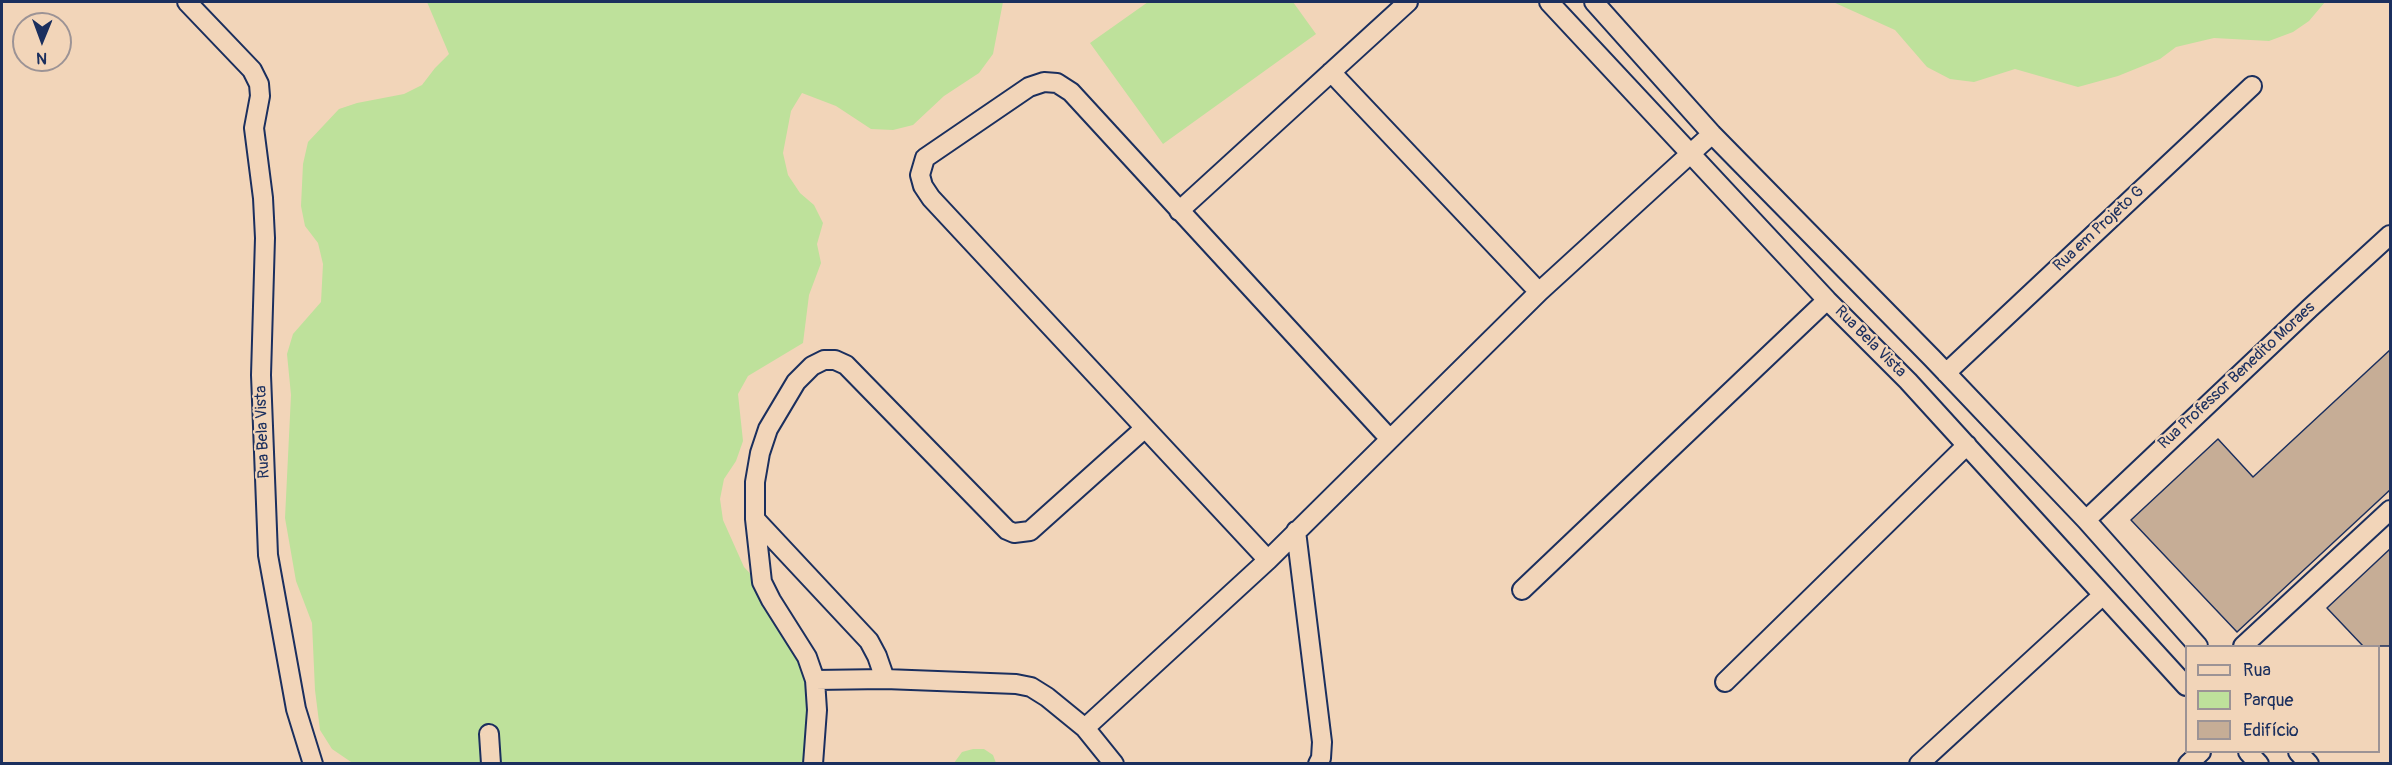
<!DOCTYPE html>
<html>
<head>
<meta charset="utf-8">
<style>
  body { margin:0 }
  #map { position:relative; width:2392px; height:765px; overflow:hidden; background:#f2d5b9; font-family:Pangolin,sans-serif }
  canvas { display:block }
  .frame { position:absolute; inset:0; border:3px solid #1b2f5e; pointer-events:none }
  .legend { position:absolute; left:2185px; top:645px; width:195px; height:108px; box-sizing:border-box; background:#f2d5b9; border:2px solid #9c9395; margin:0; padding:8px 10px; list-style:none; font-size:18px; color:#1b2f5e }
  .legend li { display:flex; align-items:center; gap:12px; height:30px }
  .legend b { width:30px; border:2px solid #9c9395 }
  .north { position:absolute; left:12px; top:12px; width:60px; height:60px; box-sizing:border-box; background:#f2d5b9; border:2px solid #9c9395; border-radius:50%; rotate:181deg; font-size:16px; font-weight:700; line-height:24px; text-align:center; color:#1b2f5e }
  .north::after { content:''; display:block; margin:auto; width:21px; height:27px; background:#1b2f5e; clip-path:polygon(50% 0,100% 100%,50% 72%,0 100%) }
</style>
</head>
<body>
<div id="map">
<canvas width="2392" height="765"></canvas>
<div class="frame"></div>
<ul class="legend">
<li><b style="height:8px;background:#f2d5b9"></b>Rua</li>
<li><b style="height:16px;background:#bee19b"></b>Parque</li>
<li><b style="height:16px;background:#c6ad96"></b>Edifício</li>
</ul>
<div class="north">N</div>
</div>
<script>
const context = document.querySelector('canvas').getContext('2d');
context.lineJoin = 'round';
function fillPath(path, color) { context.fillStyle = color; context.fill(path, 'evenodd'); }
const poly = rows => new Path2D(rows.map(r => 'M' + r).join(''));
function stroke(path, color, width, dash) { context.strokeStyle = color; context.lineWidth = width; context.lineCap = dash ? 'butt' : 'round'; context.setLineDash(dash || []); context.stroke(path); }
function drawText(font, color, halo, rows, align = 'center') {
  context.font = font + ' Pangolin,sans-serif'; context.lineWidth = 4.5; context.setLineDash([]); context.textBaseline = 'middle'; context.strokeStyle = halo; context.fillStyle = color; for (const [text, x, y, turn = 0] of rows) {
    context.save(); context.translate(x, y); context.rotate((+turn || 0) * Math.PI / 180); context.textAlign = isNaN(turn) ? turn : align; if (halo) context.strokeText(text, 0, 0); context.fillText(text, 0, 0); context.restore();
  }
}
fillPath(poly([
  [427,2,1003,2,993,54,979,73,944,96,913,125,893,130,871,129,836,106,802,93,791,111,783,153,788,175,800,193,814,205,823,223,817,244,821,263,809,295,803,343,748,376,738,394,743,441,736,461,724,479,720,499,723,520,744,567,761,585,797,639,807,686,809,740,806,763,354,764,332,749,320,730,315,690,312,623,296,581,285,518,291,395,287,354,293,334,321,302,323,264,318,243,305,226,301,206,303,164,308,142,339,109,357,103,404,94,422,85,435,68,449,54],
  [1148,2,1293,2,1316,34,1163,144,1090,43],
  [1833,2,2325,2,2309,21,2293,32,2269,41,2214,38,2176,47,2160,59,2118,76,2078,87,2015,69,1974,82,1950,79,1927,67,1895,30],
  [973,749,984,749,993,755,996,763,954,763,962,752]
]), '#bee19b');
const building = poly([
  [2391,349,2391,489,2237,632,2131,520,2218,439,2253,477,2391,349],
  [2391,548,2391,646,2363,646,2327,608,2391,548]
]);
fillPath(building, '#c6ad96');
stroke(building, '#1b2f5e', 1.5);
const street = poly([
  [187,2,252,70,259,84,260,96,254,128,263,198,265,238,261,375,268,555,296,709,313,764],
  [1549,2,1827,300,1908,381,2186,686],
  [1594,2,1712,134,1932,358,2086,520,2198,646],
  [1331,72,1539,292],
  [1179,211,1408,2],
  [1946,373,2252,86],
  [755,519,869,641,877,656,885,679],
  [2086,520,2310,308,2390,235],
  [1296,531,1322,742,1321,758,1318,764],
  [1268,560,931,198,923,186,920,175,925,158,1029,87,1044,82,1057,83,1071,92,1389,438],
  [1522,590,1827,300],
  [2243,646,2390,510],
  [815,680,885,679,1016,684,1031,687,1047,697,1085,728,1114,764],
  [1725,682,1967,445],
  [1085,728,1268,560,1539,292,1712,134],
  [489,734,491,764],
  [2248,752,2259,764],
  [2298,752,2309,764],
  [813,764,817,710,815,680,807,657,771,600,762,582,755,519,755,482,760,453,768,429,796,382,812,366,824,360,835,360,846,365,1007,530,1014,533,1030,531,1145,428],
  [1919,764,2103,595],
  [2188,764,2201,752]
]);
stroke(street, '#1b2f5e', 22);
stroke(street, '#f2d5b9', 18);
drawText('16px', '#1b2f5e', '#f2d5b9', [
  ["Rua em Projeto G",2099,229,-43],
  ["Rua Bela Vista",1870,342,45],
  ["Rua Professor Benedito Moraes",2237,376,-43],
  ["Rua Bela Vista",263,432,-92]
]);
</script>
</body>
</html>
